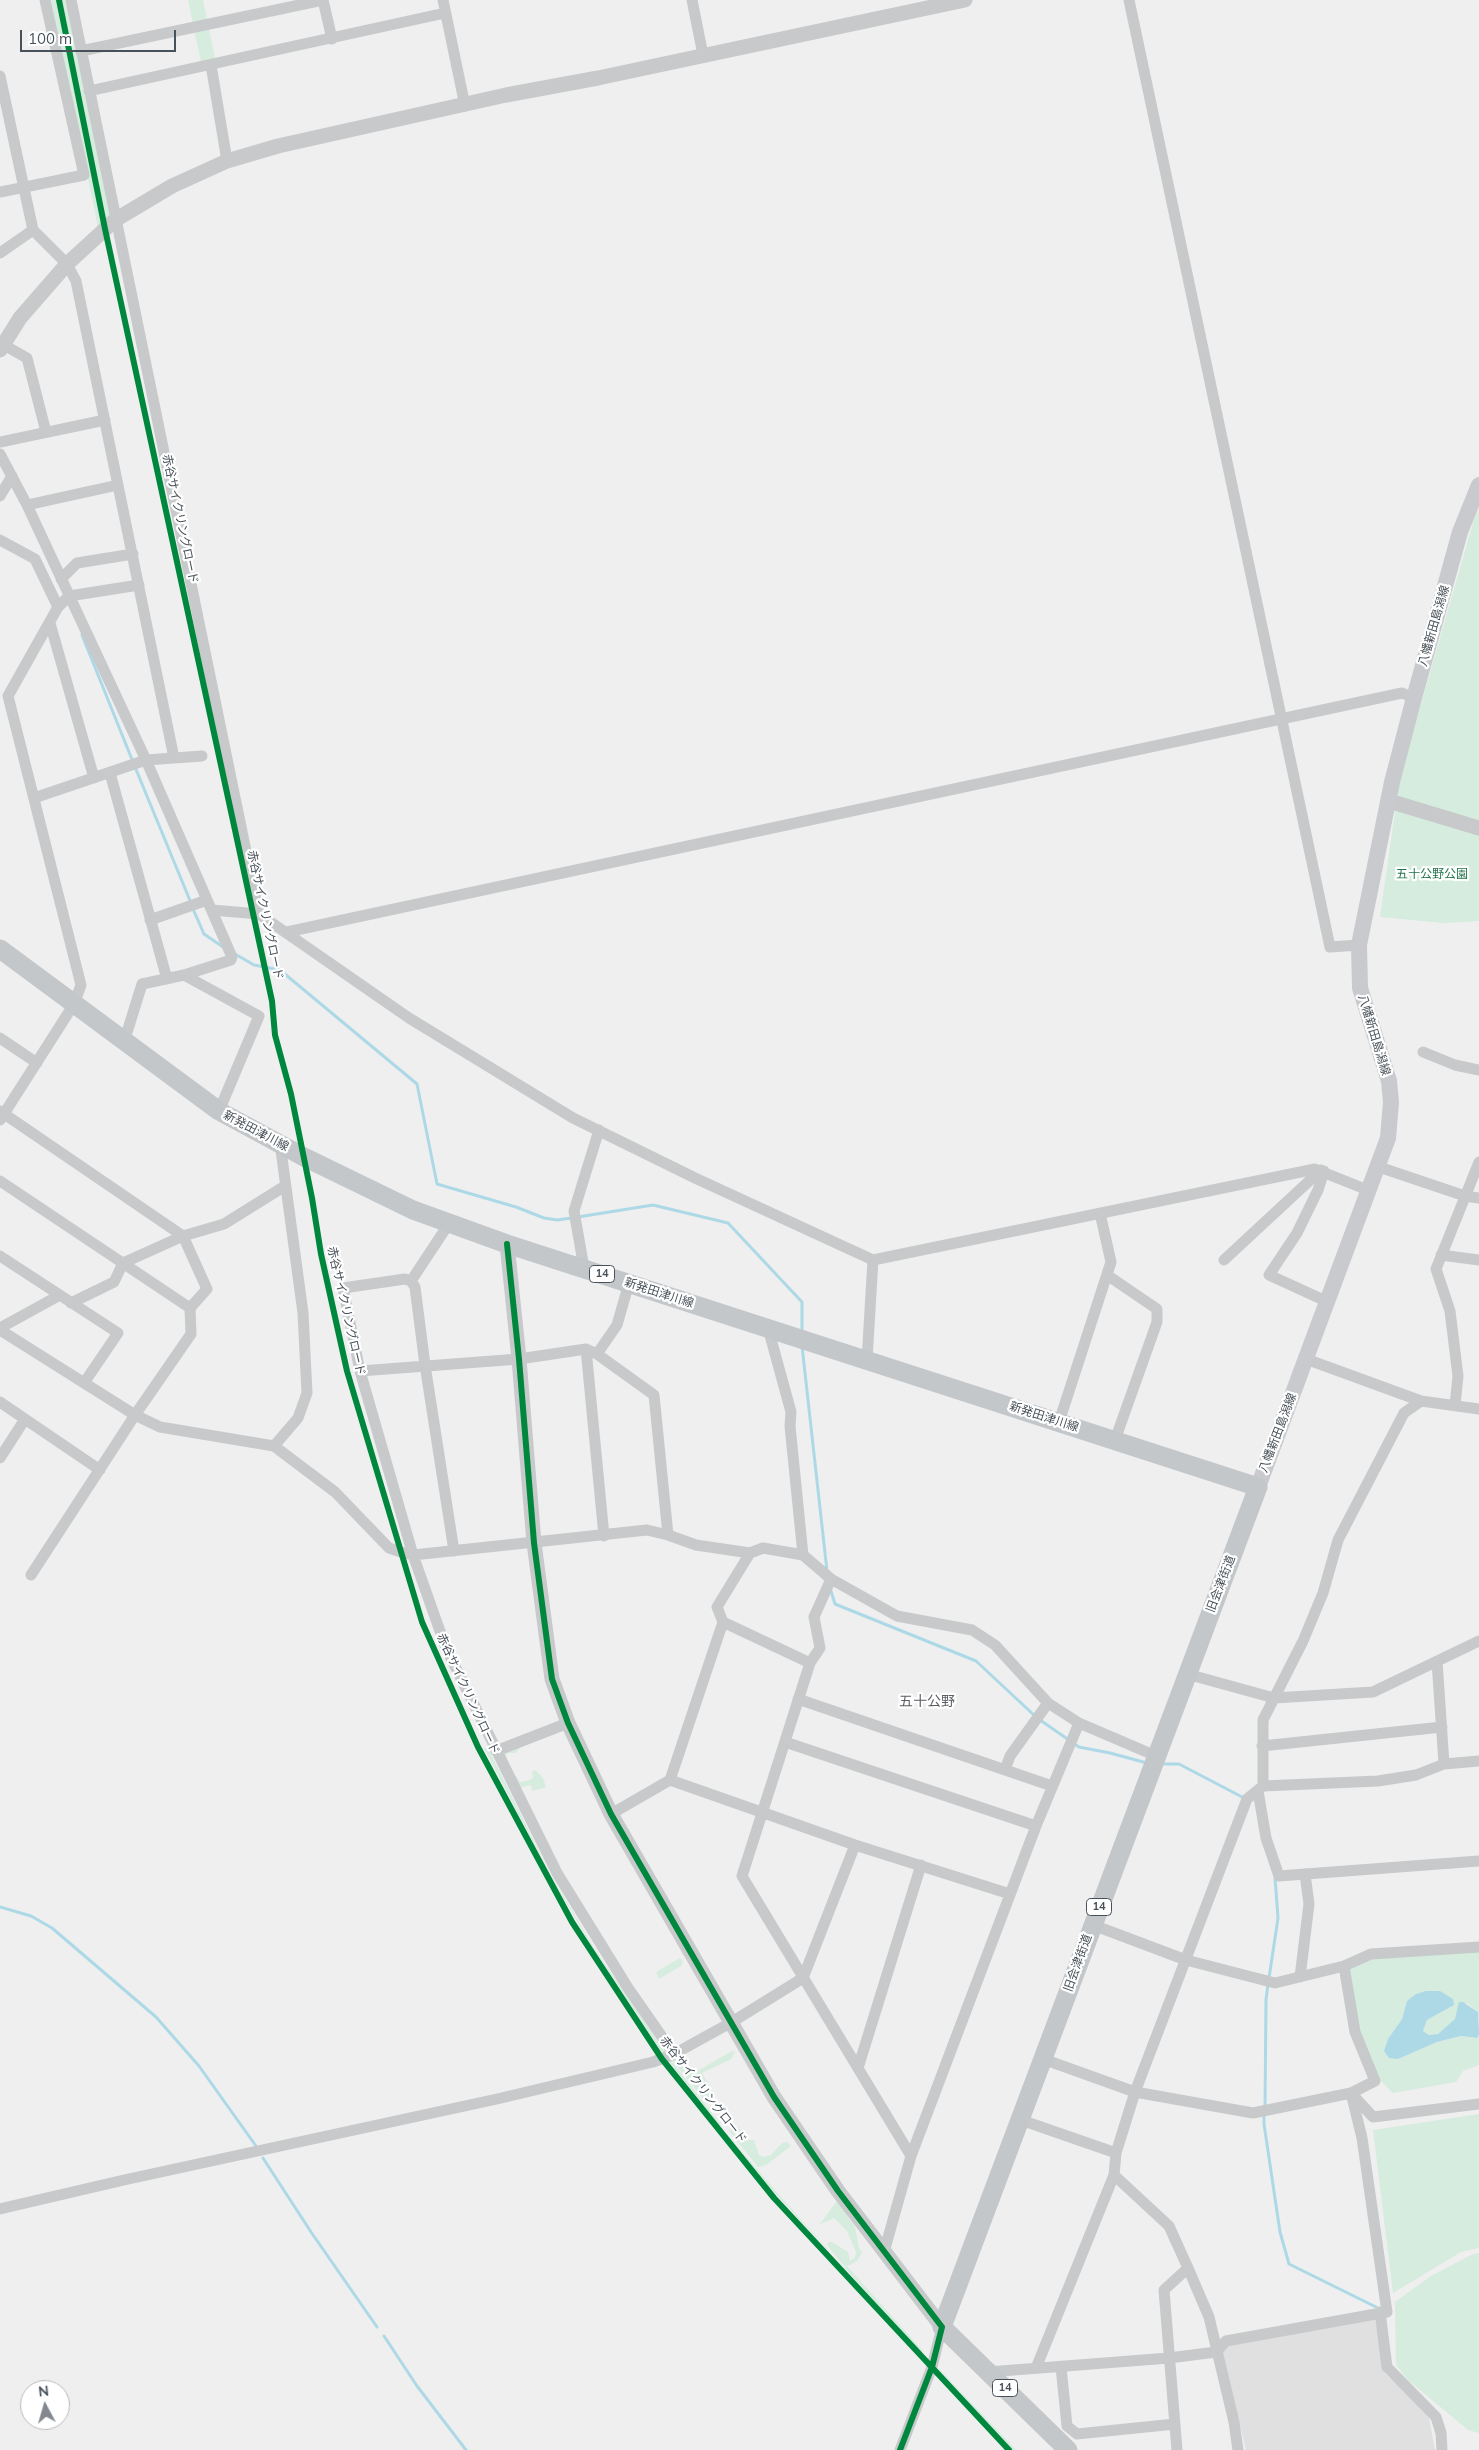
<!DOCTYPE html>
<html>
<head>
<meta charset="utf-8">
<style>
  body { margin:0 }
  #map { position:relative; width:1479px; height:2450px; overflow:hidden; background:#efefef; font-family:Mulish,sans-serif }
  canvas { display:block }
  .north { position:absolute; left:20px; top:2380px; width:50px; height:50px; box-sizing:border-box; background:#fff; border:1px solid #b6b9bd; border-radius:50%; rotate:354deg; font-size:14px; font-weight:700; line-height:20px; text-align:center; color:#485159 }
  .north::after { content:''; display:block; margin:auto; width:18px; height:22px; background:#82888e; clip-path:polygon(50% 0,100% 100%,50% 72%,0 100%) }
  .scale { position:absolute; left:20px; top:30px; width:156px; height:22px; box-sizing:border-box; border:2px solid #485159; border-top:0; padding-left:6px; font-size:15px; line-height:18px; white-space:nowrap; color:#485159; -webkit-text-stroke:4px #fff; paint-order:stroke }
</style>
</head>
<body>
<div id="map">
<canvas width="1479" height="2450"></canvas>
<div class="north">N</div>
<div class="scale">100 m</div>
</div>
<script>
const context = document.querySelector('canvas').getContext('2d');
context.lineJoin = 'round';
function fillPath(path, color) { context.fillStyle = color; context.fill(path, 'evenodd'); }
const poly = rows => new Path2D(rows.map(r => 'M' + r).join(''));
function stroke(path, color, width, dash) { context.strokeStyle = color; context.lineWidth = width; context.lineCap = dash ? 'butt' : 'round'; context.setLineDash(dash || []); context.stroke(path); }
function drawText(font, color, halo, rows, align = 'center') {
  context.font = font + ' Mulish,"Noto Sans JP",sans-serif'; context.lineWidth = 4.5; context.setLineDash([]); context.textBaseline = 'middle'; context.strokeStyle = halo; context.fillStyle = color; for (const [text, x, y, turn = 0] of rows) {
    context.save(); context.translate(x, y); context.rotate((+turn || 0) * Math.PI / 180); context.textAlign = isNaN(turn) ? turn : align; if (halo) context.strokeText(text, 0, 0); context.fillText(text, 0, 0); context.restore();
  }
}
fillPath(poly([
  [1375,2318,1385,2374,1402,2388,1429,2418,1435,2450,1246,2450,1222,2350,1227,2344]
]), '#e1e0e0');
fillPath(poly([
  [51,0,68,0,113,219,99,232],
  [188,0,203,0,215,58,201,62],
  [1479,509,1479,921,1443,923,1380,917,1400,777,1475,516],
  [520,1747,516,1753,507,1753,506,1757,514,1773,520,1782,527,1781,533,1778,532,1771,535,1770,543,1778,546,1787,532,1791,531,1785,518,1788,503,1757,505,1751],
  [484,1748,488,1748,548,1870,594,1948,665,2052,663,2054,589,1942,549,1873],
  [1479,1951,1479,2020,1478,2012,1467,2003,1456,2019,1438,2034,1429,2035,1423,2031,1427,2020,1454,2005,1440,1991,1407,2001,1402,2019,1388,2039,1384,2051,1398,2059,1437,2042,1461,2036,1477,2038,1479,2034,1479,2065,1463,2071,1456,2082,1393,2093,1378,2078,1359,2030,1350,1969,1374,1958],
  [680,1958,683,1962,681,1966,659,1979,656,1972],
  [732,2051,735,2052,731,2059,702,2073,715,2095,705,2101,672,2060,674,2058,689,2073,694,2073],
  [670,2059,721,2125,719,2126,668,2060],
  [1479,2114,1479,2248,1461,2252,1393,2293,1373,2130],
  [733,2127,738,2127,747,2140,754,2140,759,2155,764,2157,771,2155,782,2143,787,2142,791,2146,766,2165,758,2167,729,2131],
  [725,2132,780,2196,833,2255,759,2176,724,2134],
  [836,2202,846,2210,847,2216,855,2227,859,2248,862,2252,858,2260,850,2265,844,2266,827,2245,829,2242,832,2242,848,2252,850,2261,855,2258,856,2252,847,2231,834,2218,820,2224],
  [1479,2253,1479,2433,1468,2430,1408,2380,1396,2365,1395,2302,1431,2276,1473,2254],
  [847,2266,923,2351,921,2353,844,2267],
  [934,2366,939,2369,1016,2450,1012,2450]
]), '#d5ecde');
fillPath(poly([
  [1426,1991,1440,1991,1453,1999,1454,2005,1427,2020,1423,2031,1429,2035,1438,2034,1455,2019,1459,2002,1463,2002,1478,2012,1479,2034,1477,2038,1461,2036,1437,2042,1398,2059,1389,2058,1384,2051,1388,2039,1402,2019,1407,2001,1416,1994]
]), '#add9e7');
stroke(poly([
  [82,635,133,762],
  [135,767,191,903],
  [193,909,204,934,223,947],
  [235,954,254,965,280,970,417,1084,437,1184,516,1207,544,1218,557,1220,572,1218],
  [578,1217,653,1205,728,1223,802,1302,802,1332],
  [802,1346,827,1571],
  [831,1591,835,1604,976,1661,1035,1716],
  [1040,1720,1079,1747,1110,1753,1147,1763],
  [1161,1764,1179,1764,1244,1798],
  [0,1907,31,1916,52,1928,156,2017,199,2066,256,2146],
  [1269,1978,1278,1918,1275,1878],
  [1265,2108,1266,2000,1268,1984],
  [1264,2114,1264,2124,1280,2232,1289,2264,1376,2307],
  [263,2158,311,2232,377,2327],
  [384,2336,417,2386,466,2450]
]), '#add9e7', 3);
stroke(poly([
  [71,0,259,914],
  [323,0,332,39],
  [443,0,465,106],
  [692,0,703,55],
  [1129,0,1330,947,1359,945],
  [81,51,323,0],
  [211,65,227,161],
  [0,76,33,230,0,253],
  [89,91,445,13],
  [0,192,84,175,45,0],
  [33,230,67,264,76,281,174,758],
  [4,345,27,358,46,432],
  [0,442,105,420],
  [0,454,27,505,146,760,232,957,231,960,184,975,142,984,124,1042],
  [0,496,12,476],
  [27,505,118,485],
  [0,540,35,559,58,607],
  [61,579,77,563,133,554],
  [50,623,94,778],
  [110,773,167,979],
  [34,798,146,760,202,756],
  [212,910,259,914,409,1018,573,1118,695,1178,873,1260,1315,1169,1370,1191],
  [150,920,207,900],
  [287,932,1402,693,1414,698],
  [184,975,259,1016,219,1111],
  [0,1038,37,1063],
  [1423,1052,1455,1065,1479,1070],
  [0,1111,183,1236,207,1289,190,1308,191,1334,135,1415,31,1575],
  [0,1120,74,1004,81,985,8,696,58,607,69,596,139,585],
  [1379,1167,1465,1196,1479,1198],
  [1324,1171,1318,1190,1297,1233,1269,1275,1328,1302],
  [0,1181,190,1308],
  [1441,1255,1479,1260],
  [0,1256,118,1333,84,1383],
  [1224,1260,1321,1170],
  [584,1268,574,1211,599,1130],
  [1107,1275,1157,1309,1157,1322,1115,1440],
  [411,1281,450,1222],
  [71,1303,114,1282,123,1263,183,1236,224,1224,285,1186],
  [0,1328,60,1295],
  [768,1328,791,1412,790,1426,803,1555,831,1579,897,1616,972,1630,995,1645,1048,1703,1079,1723,1156,1756],
  [0,1330,135,1415,160,1427,274,1446,335,1492,389,1548,401,1552,413,1555,647,1530,668,1535,696,1545,750,1553,763,1548,803,1555],
  [586,1349,604,1536],
  [597,1354,617,1325,629,1283],
  [1306,1359,1421,1401,1479,1409],
  [867,1360,873,1260],
  [360,1371,519,1359,586,1349,597,1354,654,1395,668,1535],
  [0,1402,100,1470],
  [1455,1405,1458,1376,1450,1311,1436,1269,1479,1162],
  [1059,1422,1111,1262,1100,1213],
  [274,1446,298,1418,307,1393,303,1313,280,1143],
  [0,1458,25,1419],
  [454,1551,425,1365,415,1287,411,1281,405,1279,343,1288,360,1371,413,1555,446,1648,557,1873,628,1988,674,2054],
  [723,1622,810,1663,742,1876,911,2156],
  [1437,1661,1444,1764],
  [810,1663,820,1648,814,1617,831,1579],
  [1187,1674,1274,1698,1373,1692,1479,1641],
  [798,1699,1052,1786],
  [785,1742,1036,1826],
  [1262,1746,1442,1727],
  [496,1751,568,1723],
  [1005,1770,1010,1756,1048,1703],
  [670,1780,855,1845,1010,1894],
  [1263,1786,1263,1720,1303,1641,1323,1593,1338,1540,1404,1413,1421,1401],
  [1258,1791,1266,1838,1279,1876,1479,1861],
  [611,1814,670,1780,723,1622,717,1607,750,1553],
  [1093,1925,1186,1960,1275,1983,1344,1966,1371,1954,1479,1947],
  [1300,1977,1309,1904,1305,1874],
  [1043,2059,1135,2092,1253,2113,1351,2093,1375,2081,1355,2032,1344,1966],
  [858,2068,921,1865],
  [1352,2094,1373,2117,1479,2104],
  [1021,2120,1116,2153],
  [1114,2175,1169,2226,1188,2268,1209,2317,1234,2422,1238,2450],
  [0,2209,124,2180,497,2099,653,2062,674,2054,732,2022,803,1978,855,1845],
  [884,2252,911,2156,1036,1826,1079,1723],
  [1380,2312,1387,2367,1436,2417,1441,2433,1442,2450],
  [1061,2367,1067,2426,1077,2434,1175,2424],
  [1036,2368,1114,2175,1116,2153,1135,2092,1247,1799,1263,1786,1378,1781,1416,1775,1444,1764,1479,1761],
  [988,2372,1169,2358,1216,2352,1226,2341,1387,2312,1362,2138,1351,2093],
  [900,2450,932,2367,942,2327],
  [1177,2450,1164,2290,1188,2268]
]), '#c7c9ca', 11);
stroke(poly([
  [0,350,20,318,67,264,115,220,172,186,227,161,278,146,506,95,598,78,965,0],
  [1389,801,1479,828],
  [507,1244,519,1359,534,1543,552,1679,568,1723,611,1814,774,2097,838,2191,942,2327]
]), '#c7c9ca', 15);
stroke(poly([
  [1258,1487,1388,1138,1391,1102,1389,1081,1360,988,1359,945,1392,782,1414,698,1460,532,1479,485]
]), '#c8cacd', 16);
stroke(poly([
  [0,949,219,1111,304,1157,413,1210,507,1244,1258,1487,942,2327,1068,2450]
]), '#c4c7ca', 19);
stroke(poly([
  [59,0,105,229,272,1001,275,1035,291,1094,312,1198,321,1254,347,1371,422,1622,478,1747,572,1922,662,2059,774,2198,1009,2450],
  [507,1244,519,1359,534,1543,552,1679,568,1723,611,1814,774,2097,838,2191,942,2327,932,2367,900,2450]
]), '#00873e', 6);
for (const [x, y, w] of [
  [602,1274,25],
  [1099,1907,25],
  [1005,2388,25]
]) { const box = new Path2D(); box.roundRect(x - w / 2, y - 8.5, w, 17, 4); context.fillStyle = '#fff'; context.fill(box); stroke(box, '#485159', 1); }
drawText('bold 11px', '#485159', null, [
  ["14",602,1274],
  ["14",1099,1907],
  ["14",1005,2388]
]);
drawText('12px', '#485159', '#fff', [
  ["赤谷サイクリングロード",180,519,78],
  ["八幡新田島潟線",1434,626,-74],
  ["赤谷サイクリングロード",265,915,78],
  ["八幡新田島潟線",1374,1035,73],
  ["新発田津川線",256,1131,28],
  ["新発田津川線",659,1293,18],
  ["赤谷サイクリングロード",346,1311,77],
  ["新発田津川線",1044,1417,18],
  ["八幡新田島潟線",1278,1433,-69],
  ["旧会津街道",1221,1584,-69],
  ["赤谷サイクリングロード",468,1694,65],
  ["旧会津街道",1078,1963,-70],
  ["赤谷サイクリングロード",703,2090,52]
]);
drawText('12px', '#20734b', '#fff', [
  ["五十公野公園",1432,874]
]);
drawText('14px', '#5b5e62', '#fff', [
  ["五十公野",927,1702]
]);
</script>
</body>
</html>
